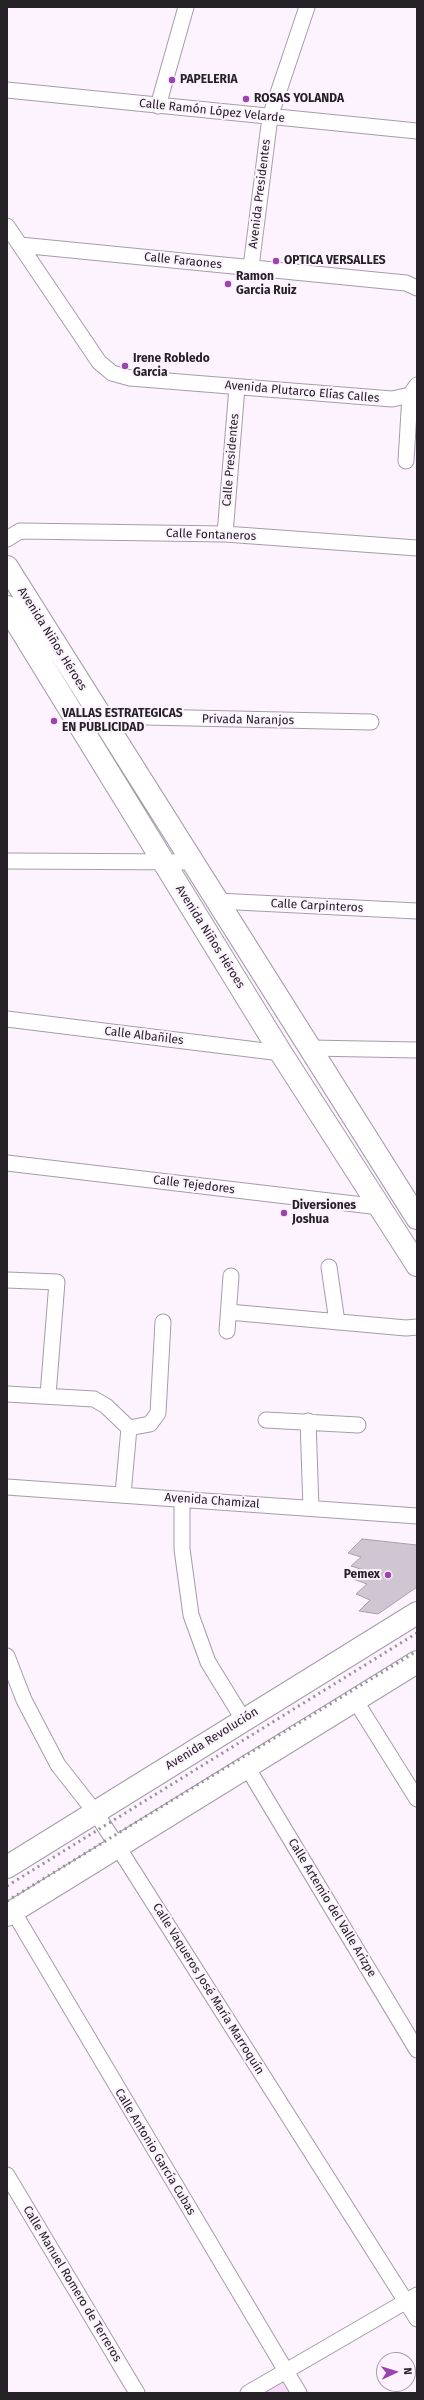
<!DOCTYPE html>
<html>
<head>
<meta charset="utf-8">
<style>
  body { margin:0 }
  #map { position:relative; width:424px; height:2400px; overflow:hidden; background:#fcf3fe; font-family:"Fira Sans",sans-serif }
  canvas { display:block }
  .frame { position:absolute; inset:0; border:8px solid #252126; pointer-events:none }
  .north { position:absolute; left:376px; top:2352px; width:40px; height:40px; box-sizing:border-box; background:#fcf3fe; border:1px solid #a69fa8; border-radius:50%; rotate:86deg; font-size:11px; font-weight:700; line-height:16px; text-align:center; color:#252126 }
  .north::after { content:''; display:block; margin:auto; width:14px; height:18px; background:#9b43af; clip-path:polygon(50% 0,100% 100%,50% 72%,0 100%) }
</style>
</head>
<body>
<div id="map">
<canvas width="424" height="2400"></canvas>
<div class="frame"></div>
<div class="north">N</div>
</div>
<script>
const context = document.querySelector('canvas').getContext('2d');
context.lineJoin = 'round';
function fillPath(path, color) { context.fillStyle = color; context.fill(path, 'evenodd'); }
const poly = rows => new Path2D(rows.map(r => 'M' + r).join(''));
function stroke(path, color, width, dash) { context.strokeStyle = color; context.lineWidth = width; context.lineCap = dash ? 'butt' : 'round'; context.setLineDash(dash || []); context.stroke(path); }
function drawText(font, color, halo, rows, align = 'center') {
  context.font = font + ' "Fira Sans",sans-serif'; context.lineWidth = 4; context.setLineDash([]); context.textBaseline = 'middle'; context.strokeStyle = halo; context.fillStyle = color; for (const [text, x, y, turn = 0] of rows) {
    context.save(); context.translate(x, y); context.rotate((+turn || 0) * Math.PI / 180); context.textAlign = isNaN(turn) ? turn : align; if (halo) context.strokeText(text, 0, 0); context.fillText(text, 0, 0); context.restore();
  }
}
fillPath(poly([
  [283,2379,291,2393,258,2393]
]), '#f7dbfd');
const building = poly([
  [362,1539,417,1545,417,1587,378,1614,359,1611,370,1600,356,1594,367,1584,353,1579,364,1570,351,1566,361,1557,348,1553,362,1539]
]);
fillPath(building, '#d0c6d3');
stroke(building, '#a99eab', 1);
const minor = poly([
  [7,90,417,131],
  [158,106,186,7],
  [7,226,99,362,112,373,130,378,392,399,410,395],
  [20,245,406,283,417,288],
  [251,267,270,117,307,7],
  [406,461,410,395,417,385],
  [225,534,237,387],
  [7,539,20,531,225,534,417,548],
  [101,716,371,722],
  [7,861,192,862],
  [217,901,417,911],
  [7,1019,281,1053],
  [310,1048,417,1050],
  [7,1163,380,1207],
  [329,1267,337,1322],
  [7,1280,57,1282,48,1395],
  [229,1312,406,1328,417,1327],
  [227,1331,231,1276],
  [7,1394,94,1399,106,1406,129,1428,150,1424,158,1413,163,1322],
  [266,1420,358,1425],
  [308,1421,311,1508],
  [7,1487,417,1516],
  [123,1494,129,1428],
  [182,1499,182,1549,191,1615,208,1662,243,1719],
  [7,1656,24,1700,58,1765,95,1812,118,1847,417,2319],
  [355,1700,417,1799],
  [247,1767,417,2050],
  [13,1911,299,2393],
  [7,2175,137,2393],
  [248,2393,417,2295]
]);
const primary = poly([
  [7,567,417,1218],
  [7,607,281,1053,417,1265],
  [7,1867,417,1613],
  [7,1915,417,1662]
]);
stroke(minor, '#a69ca9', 17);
stroke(primary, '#a69ca9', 24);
stroke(minor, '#fff', 15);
stroke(primary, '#fff', 22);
stroke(poly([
  [7,1886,417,1633],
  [7,1901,417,1651]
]), '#99929a', 3, [2, 4]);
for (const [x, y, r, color] of [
  [172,80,4,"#9b43af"],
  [246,99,4,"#9b43af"],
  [276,261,4,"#9b43af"],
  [228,284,4,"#9b43af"],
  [125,366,4,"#9b43af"],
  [54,721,4,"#9b43af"],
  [284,1213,4,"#9b43af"],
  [388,1575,4,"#9b43af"]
]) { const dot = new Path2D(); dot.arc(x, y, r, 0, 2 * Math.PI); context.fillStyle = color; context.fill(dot); stroke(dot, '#fcf3fe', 1.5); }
drawText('bold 12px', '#252126', '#fcf3fe', [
  ["PAPELERIA",180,80],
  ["ROSAS YOLANDA",254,99],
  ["OPTICA VERSALLES",284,261],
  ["Ramon",236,277],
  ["Garcia Ruiz",236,291],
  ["Irene Robledo",133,359],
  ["Garcia",133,373],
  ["VALLAS ESTRATEGICAS",62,714],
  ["EN PUBLICIDAD",62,728],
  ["Diversiones",292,1206],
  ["Joshua",292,1220],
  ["Pemex",380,1575,"right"]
], 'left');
drawText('12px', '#252126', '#fcf3fe', [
  ["Calle Ramón López Velarde",212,111,6],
  ["Avenida Presidentes",260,194,-83],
  ["Calle Faraones",183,261,6],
  ["Avenida Plutarco Elías Calles",302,392,5],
  ["Calle Presidentes",231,460,-85],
  ["Calle Fontaneros",211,535,2],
  ["Avenida Niños Héroes",52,639,58],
  ["Privada Naranjos",248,720,1],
  ["Calle Carpinteros",317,906,3],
  ["Avenida Niños Héroes",210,937,58],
  ["Calle Albañiles",144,1036,7],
  ["Calle Tejedores",194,1185,7],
  ["Avenida Chamizal",212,1501,4],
  ["Avenida Revolución",212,1739,-32],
  ["Calle Artemio del Valle Arizpe",332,1908,59],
  ["Calle Vaqueros José María Marroquín",208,1989,58],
  ["Calle Antonio García Cubas",155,2152,59],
  ["Calle Manuel Romero de Terreros",72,2284,59]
]);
</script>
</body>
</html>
